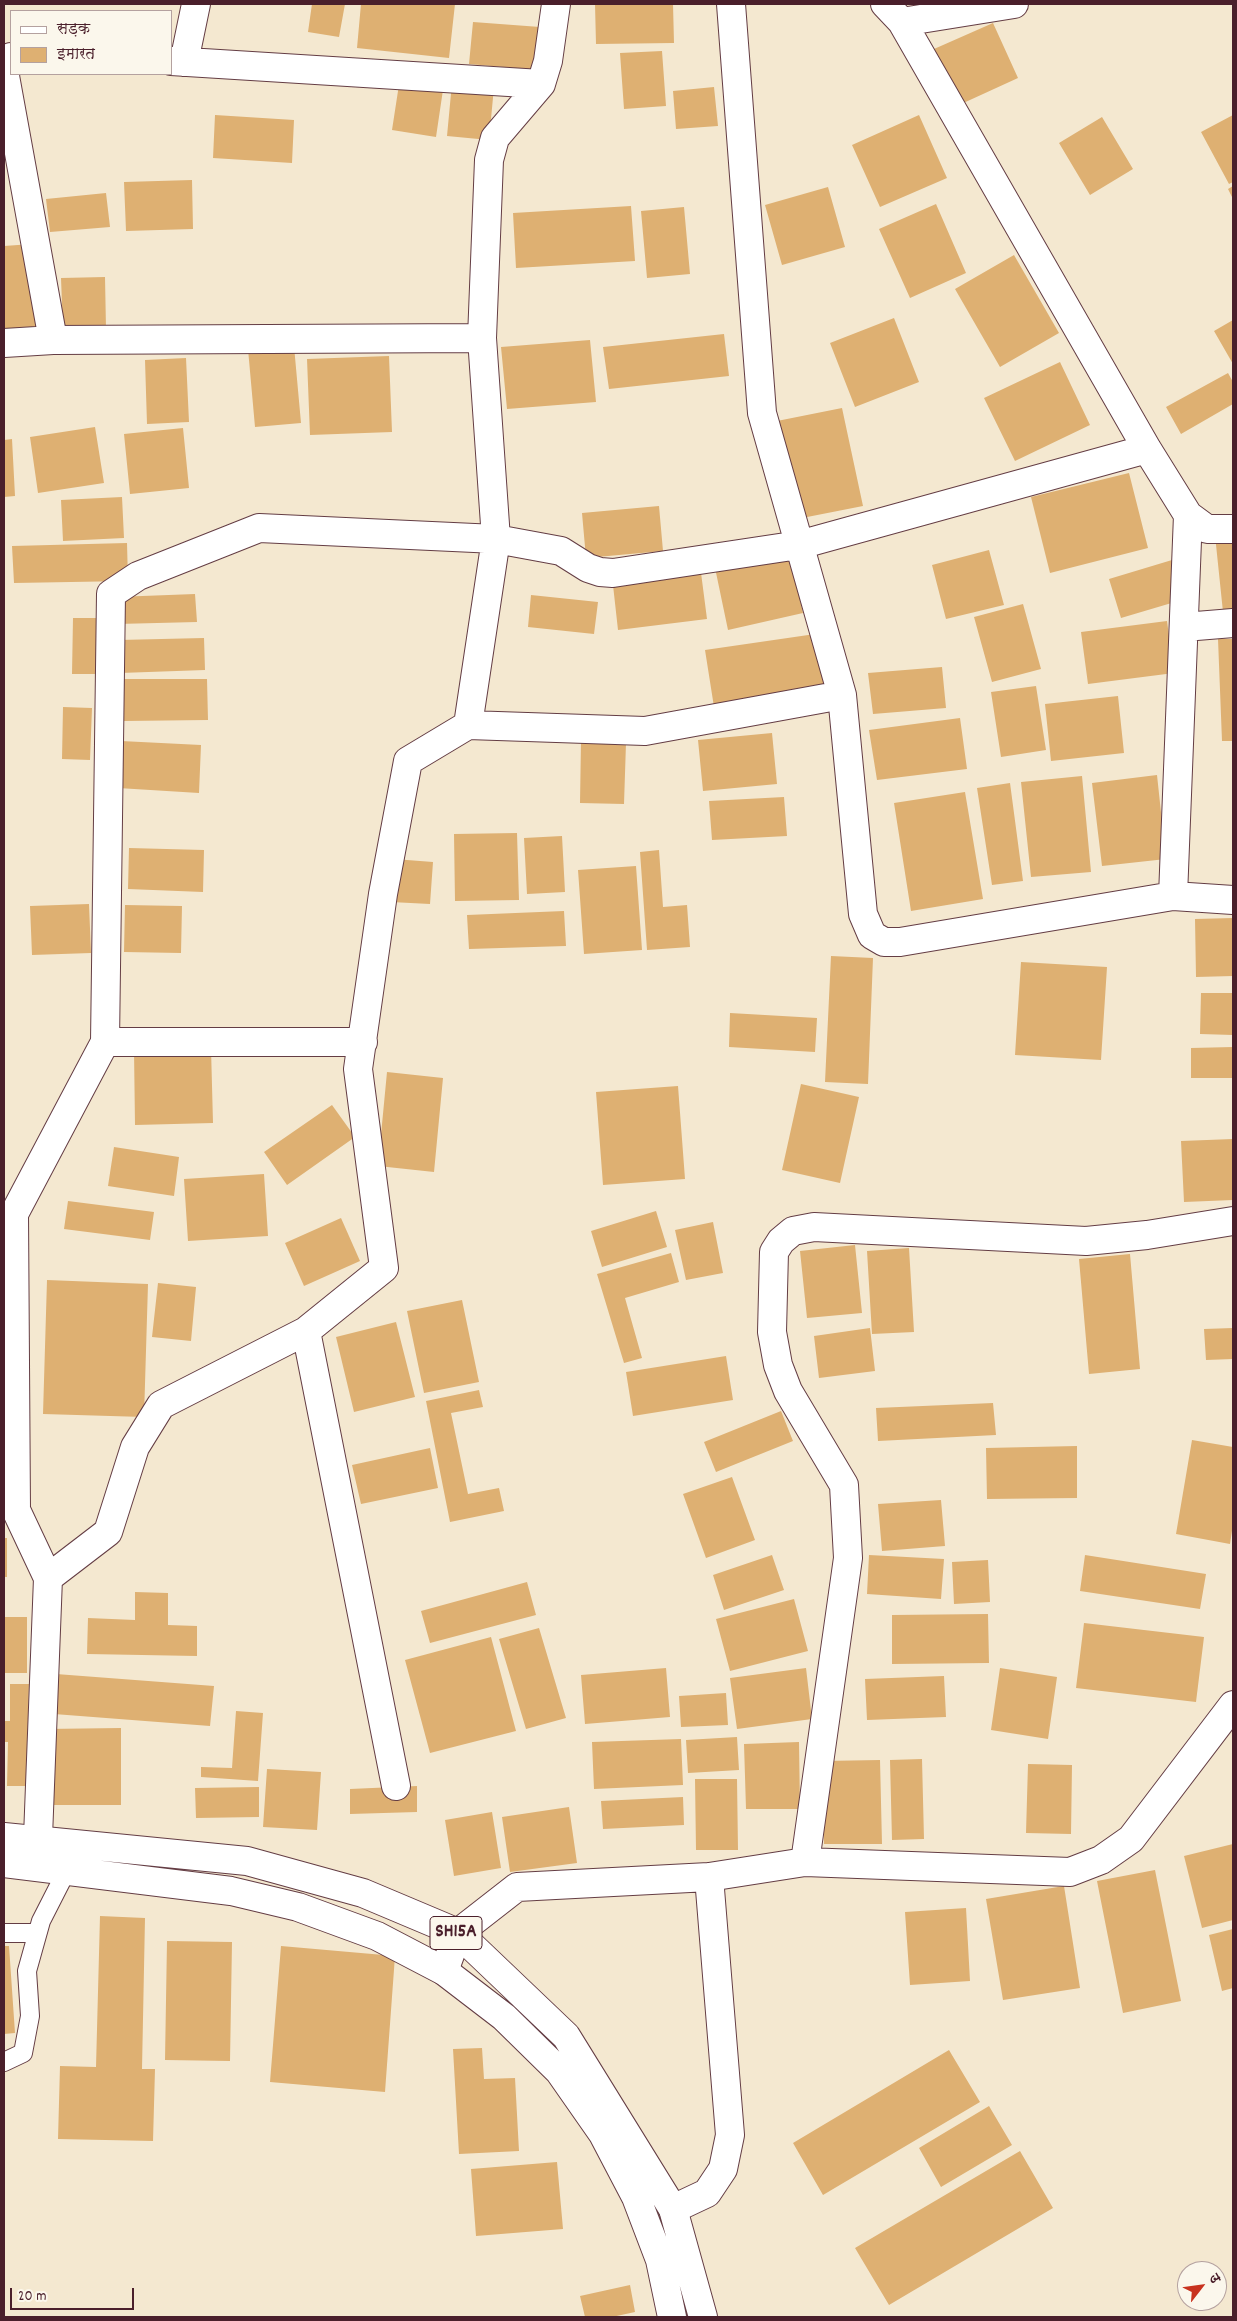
<!DOCTYPE html>
<html>
<head>
<meta charset="utf-8">
<style>
  body { margin:0 }
  #map { position:relative; width:1237px; height:2321px; overflow:hidden; background:#f4e8d0; font-family:Dekko,"Playpen Sans Deva",sans-serif }
  canvas { display:block }
  .frame { position:absolute; inset:0; border:5px solid #4a1f2b; pointer-events:none }
  .legend { position:absolute; left:10px; top:10px; width:162px; height:65px; box-sizing:border-box; background:#fbf7ec; border:1px solid #b4a19f; margin:0; padding:6px 9px; list-style:none; font-size:15px; color:#4a1f2b }
  .legend li { display:flex; align-items:center; gap:10px; height:25px }
  .legend b { width:25px; border:1px solid #b4a19f }
  .north { position:absolute; left:1177px; top:2261px; width:50px; height:50px; box-sizing:border-box; background:#fbf7ec; border:1px solid #b4a19f; border-radius:50%; rotate:60deg; font-size:14px; font-weight:700; line-height:20px; text-align:center; color:#4a1f2b }
  .north::after { content:''; display:block; margin:auto; width:18px; height:22px; background:#c8321e; clip-path:polygon(50% 0,100% 100%,50% 72%,0 100%) }
  .scale { position:absolute; left:10px; top:2288px; width:124px; height:22px; box-sizing:border-box; border:2px solid #4a1f2b; border-top:0; padding-left:6px; font-size:15px; line-height:18px; white-space:nowrap; color:#4a1f2b; -webkit-text-stroke:4px #fbf7ec; paint-order:stroke }
</style>
</head>
<body>
<div id="map">
<canvas width="1237" height="2321"></canvas>
<div class="frame"></div>
<ul class="legend">
<li><b style="height:6px;background:#fff"></b>सड़क</li>
<li><b style="height:14px;background:#deb072"></b>इमारत</li>
</ul>
<div class="north">उ</div>
<div class="scale">20 m</div>
</div>
<script>
const context = document.querySelector('canvas').getContext('2d');
context.lineJoin = 'round';
function fillPath(path, color) { context.fillStyle = color; context.fill(path, 'evenodd'); }
const poly = rows => new Path2D(rows.map(r => 'M' + r).join(''));
function stroke(path, color, width, dash) { context.strokeStyle = color; context.lineWidth = width; context.lineCap = dash ? 'butt' : 'round'; context.setLineDash(dash || []); context.stroke(path); }
function drawText(font, color, halo, rows, align = 'center') {
  context.font = font + ' Dekko,sans-serif'; context.lineWidth = 4; context.setLineDash([]); context.textBaseline = 'middle'; context.strokeStyle = halo; context.fillStyle = color; for (const [text, x, y, turn = 0] of rows) {
    context.save(); context.translate(x, y); context.rotate((+turn || 0) * Math.PI / 180); context.textAlign = isNaN(turn) ? turn : align; if (halo) context.strokeText(text, 0, 0); context.fillText(text, 0, 0); context.restore();
  }
}
fillPath(poly([
  [312,4,345,4,339,37,308,32],
  [361,4,455,4,449,58,357,48],
  [595,4,673,4,674,43,596,44],
  [473,22,540,27,537,70,469,64],
  [993,23,1018,78,959,105,934,49],
  [662,51,666,106,624,109,620,53],
  [400,78,444,83,436,137,392,130],
  [452,83,494,87,489,140,447,136],
  [714,87,718,126,676,129,673,91],
  [215,115,294,120,292,163,213,158],
  [919,115,947,178,880,207,852,145],
  [1233,115,1233,182,1229,184,1201,132],
  [1102,117,1133,169,1090,195,1059,143],
  [192,180,193,229,126,231,124,182],
  [1233,186,1233,199,1228,189],
  [828,187,845,247,782,265,765,205],
  [106,193,110,227,50,232,46,199],
  [936,204,966,273,910,298,879,229],
  [631,206,635,261,516,268,513,213],
  [684,207,690,274,647,278,641,211],
  [32,244,36,327,4,329,4,246],
  [1014,255,1059,333,1000,367,955,289],
  [105,277,106,329,63,330,61,278],
  [894,318,919,382,855,407,830,343],
  [1233,320,1233,364,1214,331],
  [724,334,729,376,609,389,603,347],
  [590,340,596,402,507,409,501,347],
  [294,346,301,423,255,427,248,349],
  [389,356,392,432,310,435,307,359],
  [186,358,189,422,147,424,145,360],
  [1060,362,1090,425,1015,461,984,398],
  [1228,373,1233,382,1233,404,1181,434,1166,407],
  [842,408,863,506,797,519,777,421],
  [95,427,104,483,38,493,30,437],
  [183,428,189,488,130,494,124,434],
  [12,439,15,496,4,497,4,440],
  [1129,473,1148,548,1050,573,1031,497],
  [122,497,124,538,63,541,61,500],
  [659,506,663,551,586,558,582,513],
  [1233,533,1233,611,1223,612,1215,535],
  [127,543,128,581,14,583,12,546],
  [789,548,803,613,728,630,714,563],
  [989,550,1004,605,946,619,932,565],
  [1172,560,1185,599,1121,618,1109,579],
  [700,565,707,619,618,630,612,576],
  [195,594,197,622,117,624,116,597],
  [531,595,598,602,594,634,528,627],
  [1023,604,1041,669,992,682,974,617],
  [73,618,105,618,104,674,72,674],
  [1167,621,1174,673,1088,684,1081,632],
  [822,633,830,689,714,707,705,650],
  [204,638,205,670,120,673,119,640],
  [1218,639,1233,639,1233,741,1222,741],
  [942,667,946,708,873,714,868,673],
  [123,679,207,679,208,720,124,721],
  [1036,686,1046,750,1001,757,991,692],
  [1118,696,1124,753,1051,761,1045,704],
  [63,707,92,708,90,760,62,759],
  [960,718,967,769,877,780,869,730],
  [772,733,777,784,703,791,698,740],
  [121,741,201,745,199,793,118,788],
  [581,741,626,743,624,804,580,803],
  [1157,775,1166,859,1102,866,1092,783],
  [1082,776,1091,872,1031,877,1021,782],
  [1010,783,1023,881,992,885,977,788],
  [965,792,983,899,911,911,894,803],
  [784,797,787,836,712,840,709,801],
  [517,833,519,900,455,901,454,834],
  [562,836,565,892,527,894,524,838],
  [129,848,204,850,203,892,128,889],
  [659,850,663,907,687,905,690,947,647,950,640,852],
  [394,859,433,862,430,904,391,902],
  [636,866,642,950,584,954,578,870],
  [89,904,91,953,32,955,30,906],
  [125,905,182,906,181,953,124,952],
  [564,911,566,946,469,949,467,915],
  [1233,918,1233,976,1196,977,1195,919],
  [831,956,873,958,868,1084,825,1082],
  [1021,962,1107,967,1101,1060,1015,1055],
  [1201,993,1233,993,1233,1035,1200,1034],
  [730,1013,817,1018,815,1052,729,1047],
  [1233,1047,1233,1078,1191,1078,1191,1048],
  [211,1048,213,1123,135,1125,134,1050],
  [387,1072,443,1078,434,1172,378,1166],
  [801,1084,859,1097,840,1183,782,1170],
  [678,1086,685,1179,603,1185,596,1092],
  [332,1105,355,1137,287,1185,264,1152],
  [1233,1139,1233,1200,1184,1202,1181,1141],
  [114,1147,179,1157,174,1196,108,1186],
  [264,1174,268,1236,188,1241,184,1179],
  [68,1201,154,1212,150,1240,64,1229],
  [656,1211,667,1247,602,1267,591,1231],
  [341,1218,360,1261,304,1286,285,1243],
  [713,1222,723,1273,686,1280,675,1230],
  [855,1245,862,1313,807,1318,800,1251],
  [909,1248,914,1332,872,1334,867,1251],
  [671,1253,679,1282,625,1298,642,1358,624,1363,597,1274],
  [1130,1254,1140,1369,1089,1374,1079,1259],
  [47,1280,148,1284,144,1417,43,1414],
  [158,1283,196,1287,191,1341,152,1337],
  [462,1300,479,1382,424,1393,407,1311],
  [396,1322,415,1397,354,1412,336,1337],
  [870,1328,875,1371,819,1378,814,1336],
  [1233,1328,1233,1359,1206,1360,1204,1329],
  [726,1356,733,1400,633,1416,626,1372],
  [479,1390,483,1407,451,1413,468,1494,499,1488,504,1511,450,1522,426,1401],
  [993,1403,996,1435,878,1441,876,1408],
  [781,1411,793,1441,716,1472,704,1442],
  [1192,1440,1233,1447,1233,1524,1230,1544,1176,1534],
  [1077,1446,1077,1498,987,1499,986,1448],
  [430,1448,438,1488,361,1504,352,1465],
  [732,1477,755,1540,706,1558,683,1494],
  [941,1500,945,1546,882,1551,878,1504],
  [4,1538,7,1538,7,1577,4,1577],
  [772,1555,784,1590,724,1610,713,1575],
  [869,1555,944,1559,941,1599,867,1594],
  [1085,1555,1206,1574,1200,1609,1080,1591],
  [988,1560,990,1602,954,1604,952,1562],
  [527,1582,536,1615,430,1643,421,1611],
  [135,1592,168,1593,168,1625,197,1626,197,1656,87,1654,88,1618,135,1620],
  [794,1599,808,1651,730,1671,716,1619],
  [988,1614,989,1663,892,1664,892,1615],
  [4,1617,27,1617,27,1673,4,1673],
  [1084,1623,1204,1637,1196,1702,1076,1688],
  [539,1628,566,1718,526,1729,499,1639],
  [491,1637,516,1731,430,1753,405,1660],
  [666,1668,670,1717,585,1724,581,1675],
  [806,1668,812,1719,737,1729,730,1678],
  [1000,1668,1057,1677,1048,1739,991,1730],
  [56,1674,214,1686,210,1726,54,1714],
  [944,1676,946,1717,867,1720,865,1679],
  [10,1684,29,1684,26,1786,7,1786,8,1742,4,1742,4,1721,10,1721],
  [726,1693,728,1725,681,1727,679,1696],
  [236,1711,263,1713,258,1781,201,1777,201,1767,232,1768],
  [121,1728,121,1805,46,1805,45,1729],
  [737,1737,739,1770,688,1773,686,1740],
  [681,1739,683,1785,594,1789,592,1742],
  [799,1742,800,1809,746,1809,744,1744],
  [922,1759,924,1839,892,1840,890,1760],
  [880,1760,882,1844,824,1844,823,1761],
  [1028,1764,1072,1765,1071,1834,1026,1833],
  [267,1769,321,1772,317,1830,263,1827],
  [695,1779,737,1779,738,1850,696,1850],
  [417,1786,417,1812,350,1814,350,1789],
  [259,1787,259,1817,196,1818,195,1788],
  [683,1797,684,1825,603,1829,601,1801],
  [569,1807,577,1863,510,1872,502,1817],
  [492,1812,501,1868,454,1876,445,1820],
  [1233,1844,1233,1920,1202,1928,1184,1856],
  [1155,1870,1181,2001,1123,2013,1097,1881],
  [1064,1886,1080,1988,1003,2000,986,1899],
  [966,1908,970,1981,910,1985,905,1912],
  [100,1916,145,1918,142,2069,155,2069,153,2141,58,2139,60,2066,96,2067],
  [1233,1929,1233,1988,1222,1991,1209,1935],
  [167,1941,232,1942,230,2061,165,2060],
  [4,1946,9,1946,15,2033,4,2034],
  [281,1946,395,1956,385,2092,270,2082],
  [482,2048,484,2079,515,2078,519,2151,459,2154,453,2049],
  [949,2050,980,2102,823,2195,793,2143],
  [989,2106,1012,2145,941,2187,919,2148],
  [1020,2151,1053,2208,889,2305,855,2248],
  [557,2162,563,2229,476,2236,471,2169],
  [630,2285,635,2312,612,2317,585,2317,580,2296]
]), '#deb072');
const service = poly([
  [4,1933,37,1933],
  [4,2062,23,2053,30,2016,27,1971,41,1921,67,1870]
]);
const minor = poly([
  [731,4,762,413,842,695,863,914,872,935,884,942,900,942,1173,896,1233,900],
  [885,4,902,22,1147,449,1188,515,1207,529,1233,529],
  [902,22,1014,4],
  [11,57,7,61,5,76,53,340],
  [171,61,541,84],
  [184,62,196,4],
  [4,343,53,340,482,338],
  [1184,627,1233,623],
  [468,725,645,731,842,695],
  [1173,896,1188,515],
  [105,1042,363,1042],
  [48,1578,108,1532,135,1447,161,1405,306,1331],
  [396,1786,306,1331,384,1268,358,1069,383,894,408,761,468,725,496,539,482,338,489,160,495,138,541,84,548,61,556,4],
  [805,1862,848,1558,844,1485,788,1391,778,1365,772,1332,774,1252,781,1241,793,1231,814,1227,1086,1241,1147,1235,1233,1221],
  [37,1863,48,1578,16,1510,14,1214,105,1042,111,594,138,576,259,528,496,539,561,551,588,568,600,572,613,573,799,545,1147,449],
  [444,1971,458,1933,517,1887,709,1877,805,1862,1070,1872,1101,1860,1131,1839,1233,1705],
  [673,2209,707,2193,723,2169,730,2135,709,1877]
]);
const primary = poly([
  [4,1837,247,1861,363,1893,458,1933,566,2036,673,2209,703,2317],
  [4,1863,231,1891,298,1907,377,1936,444,1971,504,2017,559,2071,603,2134,636,2197,660,2260,672,2317]
]);
stroke(service, '#643d44', 20);
stroke(minor, '#643d44', 30);
stroke(primary, '#643d44', 30);
stroke(service, '#fff', 18);
stroke(minor, '#fff', 28);
stroke(primary, '#fff', 28);
for (const [x, y, w] of [
  [456,1933,52]
]) { const box = new Path2D(); box.roundRect(x - w / 2, y - 16.5, w, 33, 4); context.fillStyle = '#fbf7ec'; context.fill(box); stroke(box, '#4a1f2b', 1); }
drawText('bold 19px', '#4a1f2b', null, [
  ["SH15A",456,1933]
]);
</script>
</body>
</html>
